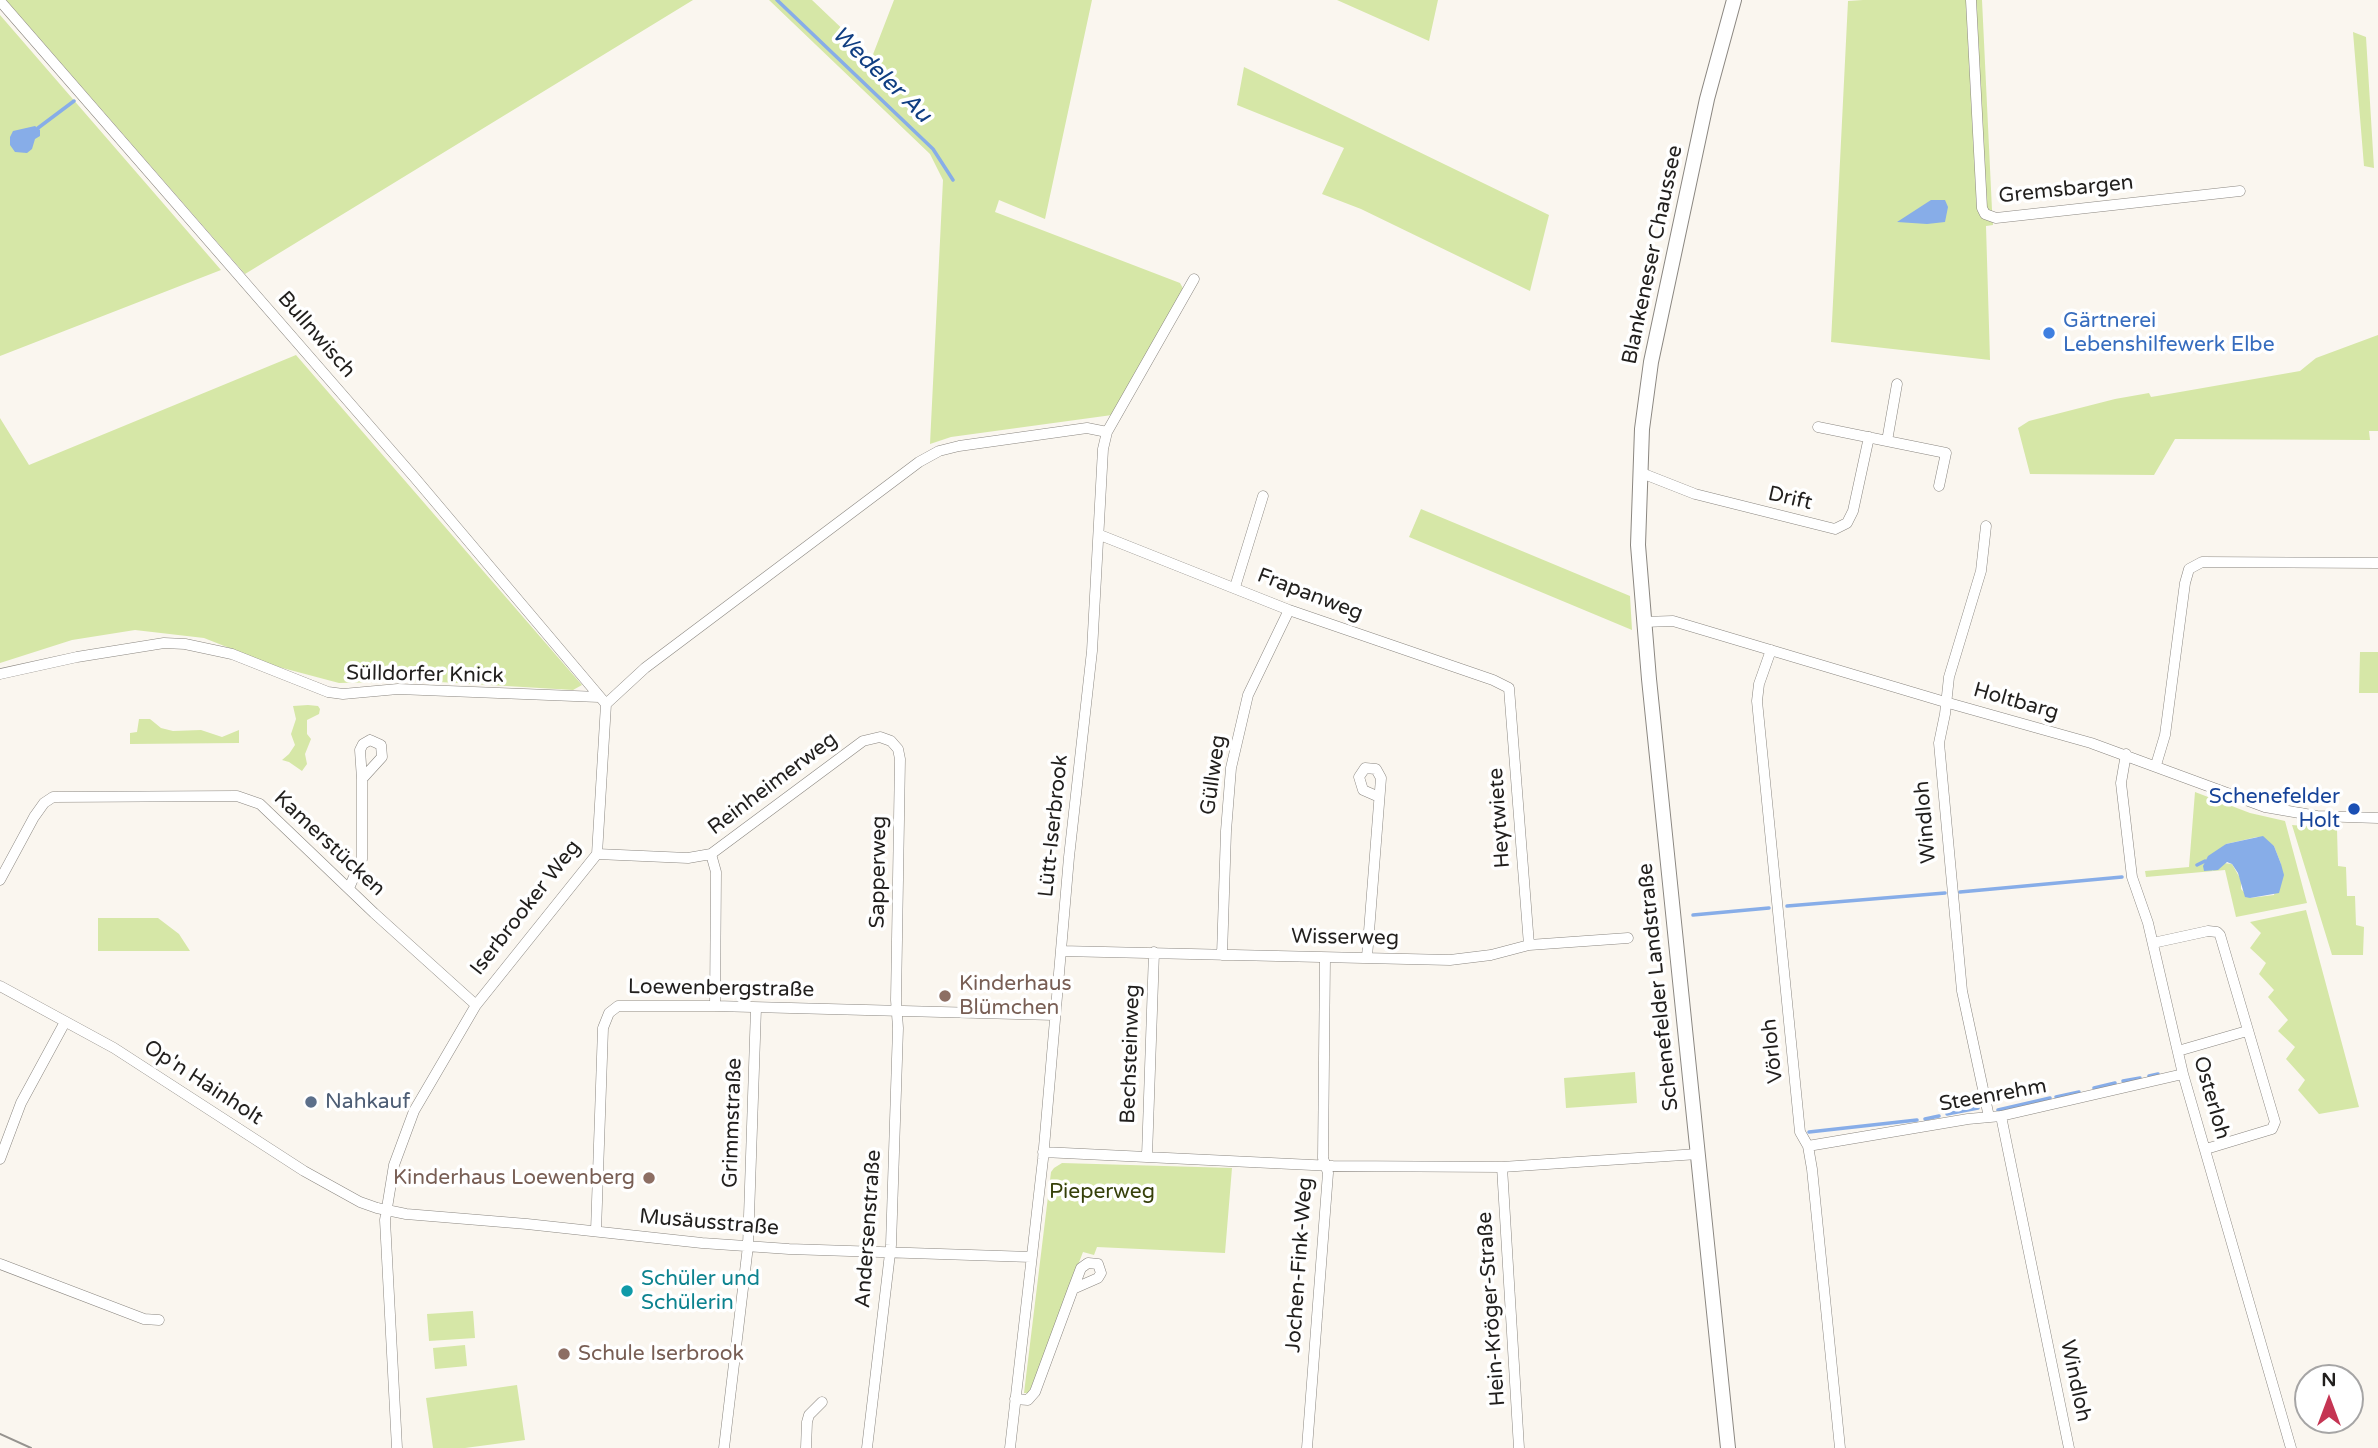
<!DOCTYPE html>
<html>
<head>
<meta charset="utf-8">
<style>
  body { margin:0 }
  #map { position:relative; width:2378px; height:1448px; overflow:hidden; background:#faf6ef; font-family:"Varela Round",sans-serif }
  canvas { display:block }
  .north { position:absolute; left:2294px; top:1364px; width:70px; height:70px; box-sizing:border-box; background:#fff; border:2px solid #a6a5a5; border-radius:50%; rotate:0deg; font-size:19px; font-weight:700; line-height:28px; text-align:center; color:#211f1d }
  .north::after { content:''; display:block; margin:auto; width:24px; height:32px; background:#c53553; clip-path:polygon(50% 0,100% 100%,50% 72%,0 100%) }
</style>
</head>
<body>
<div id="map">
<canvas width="2378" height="1448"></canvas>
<div class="north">N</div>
</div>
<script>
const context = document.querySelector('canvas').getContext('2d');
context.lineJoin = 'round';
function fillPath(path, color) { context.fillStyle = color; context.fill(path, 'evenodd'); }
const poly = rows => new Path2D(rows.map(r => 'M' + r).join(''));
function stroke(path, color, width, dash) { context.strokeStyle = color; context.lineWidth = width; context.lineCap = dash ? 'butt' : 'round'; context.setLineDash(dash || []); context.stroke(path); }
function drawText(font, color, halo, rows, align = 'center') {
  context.font = font + ' "Varela Round",sans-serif'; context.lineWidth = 7; context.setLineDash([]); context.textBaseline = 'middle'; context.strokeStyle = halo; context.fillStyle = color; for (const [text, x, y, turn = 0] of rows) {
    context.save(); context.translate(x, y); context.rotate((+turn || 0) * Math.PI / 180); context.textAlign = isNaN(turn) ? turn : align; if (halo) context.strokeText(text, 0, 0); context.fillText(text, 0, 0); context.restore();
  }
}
fillPath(poly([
  [6,0,693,0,245,274],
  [769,0,812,0,872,57,894,0,1092,0,1045,219,999,200,995,212,1180,283,1185,292,1112,415,951,437,930,444,943,180,930,154],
  [1337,0,1438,0,1429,41],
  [1863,0,1982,0,1992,210,1993,225,1986,226,1990,360,1831,342,1848,1],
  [0,15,221,270,0,356],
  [2353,32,2366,37,2374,168,2364,166],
  [1244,67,1549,215,1530,291,1361,209,1322,194,1344,148,1237,105],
  [2378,335,2378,431,2369,431,2370,440,2175,439,2154,475,2030,474,2018,428,2029,421,2115,399,2149,393,2151,397,2157,396,2300,371,2316,358],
  [296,355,582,685,573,690,423,681,339,683,275,666,204,638,135,630,72,640,0,663,0,418,29,465],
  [1421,509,1630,596,1632,630,1409,537],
  [2360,652,2378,652,2378,693,2359,693],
  [308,705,318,706,320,709,319,714,307,720,307,734,311,739,305,754,307,764,302,771,289,762,282,760,289,754,295,745,291,734,296,719,293,706],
  [139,719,150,719,161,728,173,731,201,730,222,737,239,730,239,743,130,744,130,733,137,732],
  [2195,792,2250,813,2285,821,2307,903,2236,917,2225,870,2146,877,2145,871,2189,867],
  [2257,837,2274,846,2281,864,2274,895,2250,898,2241,889,2241,880,2232,864,2224,863,2212,871,2226,844],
  [2292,825,2337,829,2338,866,2346,867,2347,896,2355,896,2356,925,2364,927,2363,955,2332,955],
  [2306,910,2359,1107,2319,1114,2298,1090,2305,1080,2286,1059,2295,1047,2278,1031,2288,1020,2268,997,2274,990,2259,974,2266,963,2250,948,2261,933,2250,922],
  [98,918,158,918,179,934,190,951,98,951],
  [1635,1072,1637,1103,1566,1108,1564,1078],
  [1062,1163,1232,1168,1225,1253,1097,1247,1094,1255,1083,1252,1031,1388,1028,1393,1024,1393,1051,1172,1054,1168],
  [473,1311,475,1338,429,1341,427,1314],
  [465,1345,467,1366,435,1369,433,1348],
  [517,1385,525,1440,465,1448,433,1448,426,1398]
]), '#d6e7a7');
fillPath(poly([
  [35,126,40,130,40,136,35,139,32,149,27,153,15,152,10,145,10,137,13,131],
  [1931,200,1945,200,1948,207,1945,222,1927,224,1897,222],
  [2263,836,2274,846,2281,864,2284,875,2279,893,2250,898,2245,897,2238,873,2232,864,2227,862,2218,870,2204,871,2203,866,2208,856,2226,844]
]), '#87ade8');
stroke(poly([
  [777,0,933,149,953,180],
  [38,128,74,101],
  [2197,865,2205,861],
  [1960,892,2122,877],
  [1787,906,1945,893],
  [1693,915,1769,908],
  [2149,1076,2158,1074],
  [2123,1081,2140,1078],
  [2094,1088,2115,1083],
  [2056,1097,2079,1092],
  [1998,1110,2050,1098],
  [1947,1114,1978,1108],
  [1925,1119,1939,1116],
  [1809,1132,1917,1120]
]), '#87ade8', 3.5);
const minor = poly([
  [1971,0,1982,208,1985,214,1996,218,2240,191],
  [0,1,415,478,606,704],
  [1818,427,1946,453,1939,486],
  [1887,441,1897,384],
  [1639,472,1695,494,1835,529,1847,523,1853,511,1869,437],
  [1986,526,1981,571,1949,677,1945,714,1939,743,1962,991,1989,1117],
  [1100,535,1289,610,1493,680,1509,688,1529,945],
  [1235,587,1263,496],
  [1643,622,1673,621,1945,702,2091,743,2265,807,2317,816,2378,818],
  [1771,650,1759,684,1757,701,1800,1132,1808,1146,1812,1169,1840,1448],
  [0,674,77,657,164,643,185,644,232,654,328,692,343,694,398,689,599,697],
  [370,740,381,745,382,757,362,779,360,750,363,744,370,740],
  [2126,754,2121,783,2132,877,2148,923,2183,1074,2291,1448],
  [2156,765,2165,735,2185,583,2189,569,2202,562,2378,563],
  [597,854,688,858,711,854,863,741,880,737,891,741,898,749,900,759,896,1000,898,1028,891,1245,867,1448],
  [711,854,716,872,715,1006],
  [0,880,34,817,44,803,53,797,237,796,260,804,374,913,476,1005],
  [349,888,362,859,362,779],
  [2153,943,2208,931,2217,932,2220,935,2275,1122,2272,1129,2206,1149],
  [1061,951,1450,960,1491,955,1529,945,1628,938],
  [1222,955,1226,831,1231,768,1248,695,1289,610],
  [1367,957,1381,778,1376,769,1365,768,1359,777,1363,790,1379,797],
  [0,986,114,1048,304,1171,360,1202,377,1208,406,1214,527,1224,702,1243,789,1249,1031,1257],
  [2178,1051,2247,1031],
  [2001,1116,2069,1448],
  [1808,1146,1968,1119,2001,1116,2183,1074],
  [1043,1152,1333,1166,1502,1167,1698,1154],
  [1147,1156,1154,952],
  [0,1159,21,1103,65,1022],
  [1502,1167,1519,1448],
  [596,1231,603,1028,609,1013,618,1006,715,1006,1054,1015],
  [0,1264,144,1319,159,1320],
  [1015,1399,1028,1400,1035,1392,1073,1289,1081,1268,1088,1263,1098,1264,1101,1273,1098,1278,1073,1289],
  [397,1448,385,1220,394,1165,414,1111,476,1005,597,854,606,704,645,668,919,462,939,451,959,446,1087,428,1107,432],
  [724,1448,748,1246,756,1008],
  [806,1448,807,1422,809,1415,822,1402],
  [1010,1448,1043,1159,1069,857,1092,651,1103,449,1107,432,1194,279],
  [1307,1448,1328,1173,1323,1158,1325,958]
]);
const secondary = poly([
  [1728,1448,1649,679,1638,545,1642,429,1651,362,1707,99,1734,0]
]);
stroke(minor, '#8b8781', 11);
stroke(secondary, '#8b8781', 16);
stroke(minor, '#fff', 10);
stroke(secondary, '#fff', 14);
stroke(poly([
  [0,1434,31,1448]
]), '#96938f', 2);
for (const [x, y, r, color] of [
  [2049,333,7,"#3f7fe0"],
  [2354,809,7,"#1a4fb4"],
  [945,996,7,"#8d6e63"],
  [311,1102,7,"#5c6f8a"],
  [649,1178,7,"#8d6e63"],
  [627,1291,7,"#0f9aa8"],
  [564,1354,7,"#8d6e63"]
]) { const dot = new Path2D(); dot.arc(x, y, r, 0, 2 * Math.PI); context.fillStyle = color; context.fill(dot); stroke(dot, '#fff', 2.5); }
drawText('21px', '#211f1d', '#fff', [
  ["Gremsbargen",2066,190,-6],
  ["Blankeneser Chaussee",1653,255,-78],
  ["Bullnwisch",316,335,49],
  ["Drift",1790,499,13],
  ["Frapanweg",1310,595,21],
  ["Sülldorfer Knick",425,675,1],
  ["Holtbarg",2016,702,16],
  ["Güllweg",1214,775,-82],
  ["Reinheimerweg",773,784,-37],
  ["Heytwiete",1500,818,-94],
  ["Windloh",1926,822,-95],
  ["Lütt-Iserbrook",1054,826,-84],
  ["Kamerstücken",329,844,43],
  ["Sapperweg",879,872,-89],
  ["Iserbrooker Weg",526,908,-52],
  ["Wisserweg",1345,938,1],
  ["Schenefelder Landstraße",1659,987,-96],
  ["Loewenbergstraße",721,989,1],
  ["Vörloh",1773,1051,-96],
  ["Bechsteinweg",1131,1054,-88],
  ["Op'n Hainholt",203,1083,33],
  ["Steenrehm",1993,1096,-10],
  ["Osterloh",2211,1098,74],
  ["Grimmstraße",733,1123,-88],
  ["Musäusstraße",709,1223,5],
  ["Andersenstraße",869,1229,-86],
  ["Jochen-Fink-Weg",1300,1265,-86],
  ["Hein-Kröger-Straße",1492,1309,-94],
  ["Windloh",2075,1381,78]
]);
drawText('21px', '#366cbe', '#fff', [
  ["Gärtnerei",2063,321],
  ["Lebenshilfewerk Elbe",2063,345]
], 'left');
drawText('21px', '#164399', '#fff', [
  ["Schenefelder",2340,797],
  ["Holt",2340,821]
], 'right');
drawText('21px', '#785e54', '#fff', [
  ["Kinderhaus",959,984],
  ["Blümchen",959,1008],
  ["Kinderhaus Loewenberg",635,1178,"right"],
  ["Schule Iserbrook",578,1354]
], 'left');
drawText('21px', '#4e5e75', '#fff', [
  ["Nahkauf",325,1102]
], 'left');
drawText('21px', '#36400a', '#fff', [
  ["Pieperweg",1102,1192]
]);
drawText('21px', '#0d838f', '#fff', [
  ["Schüler und",641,1279],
  ["Schülerin",641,1303]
], 'left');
drawText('italic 23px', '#103e82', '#fff', [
  ["Wedeler Au",881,75,44]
]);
</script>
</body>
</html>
